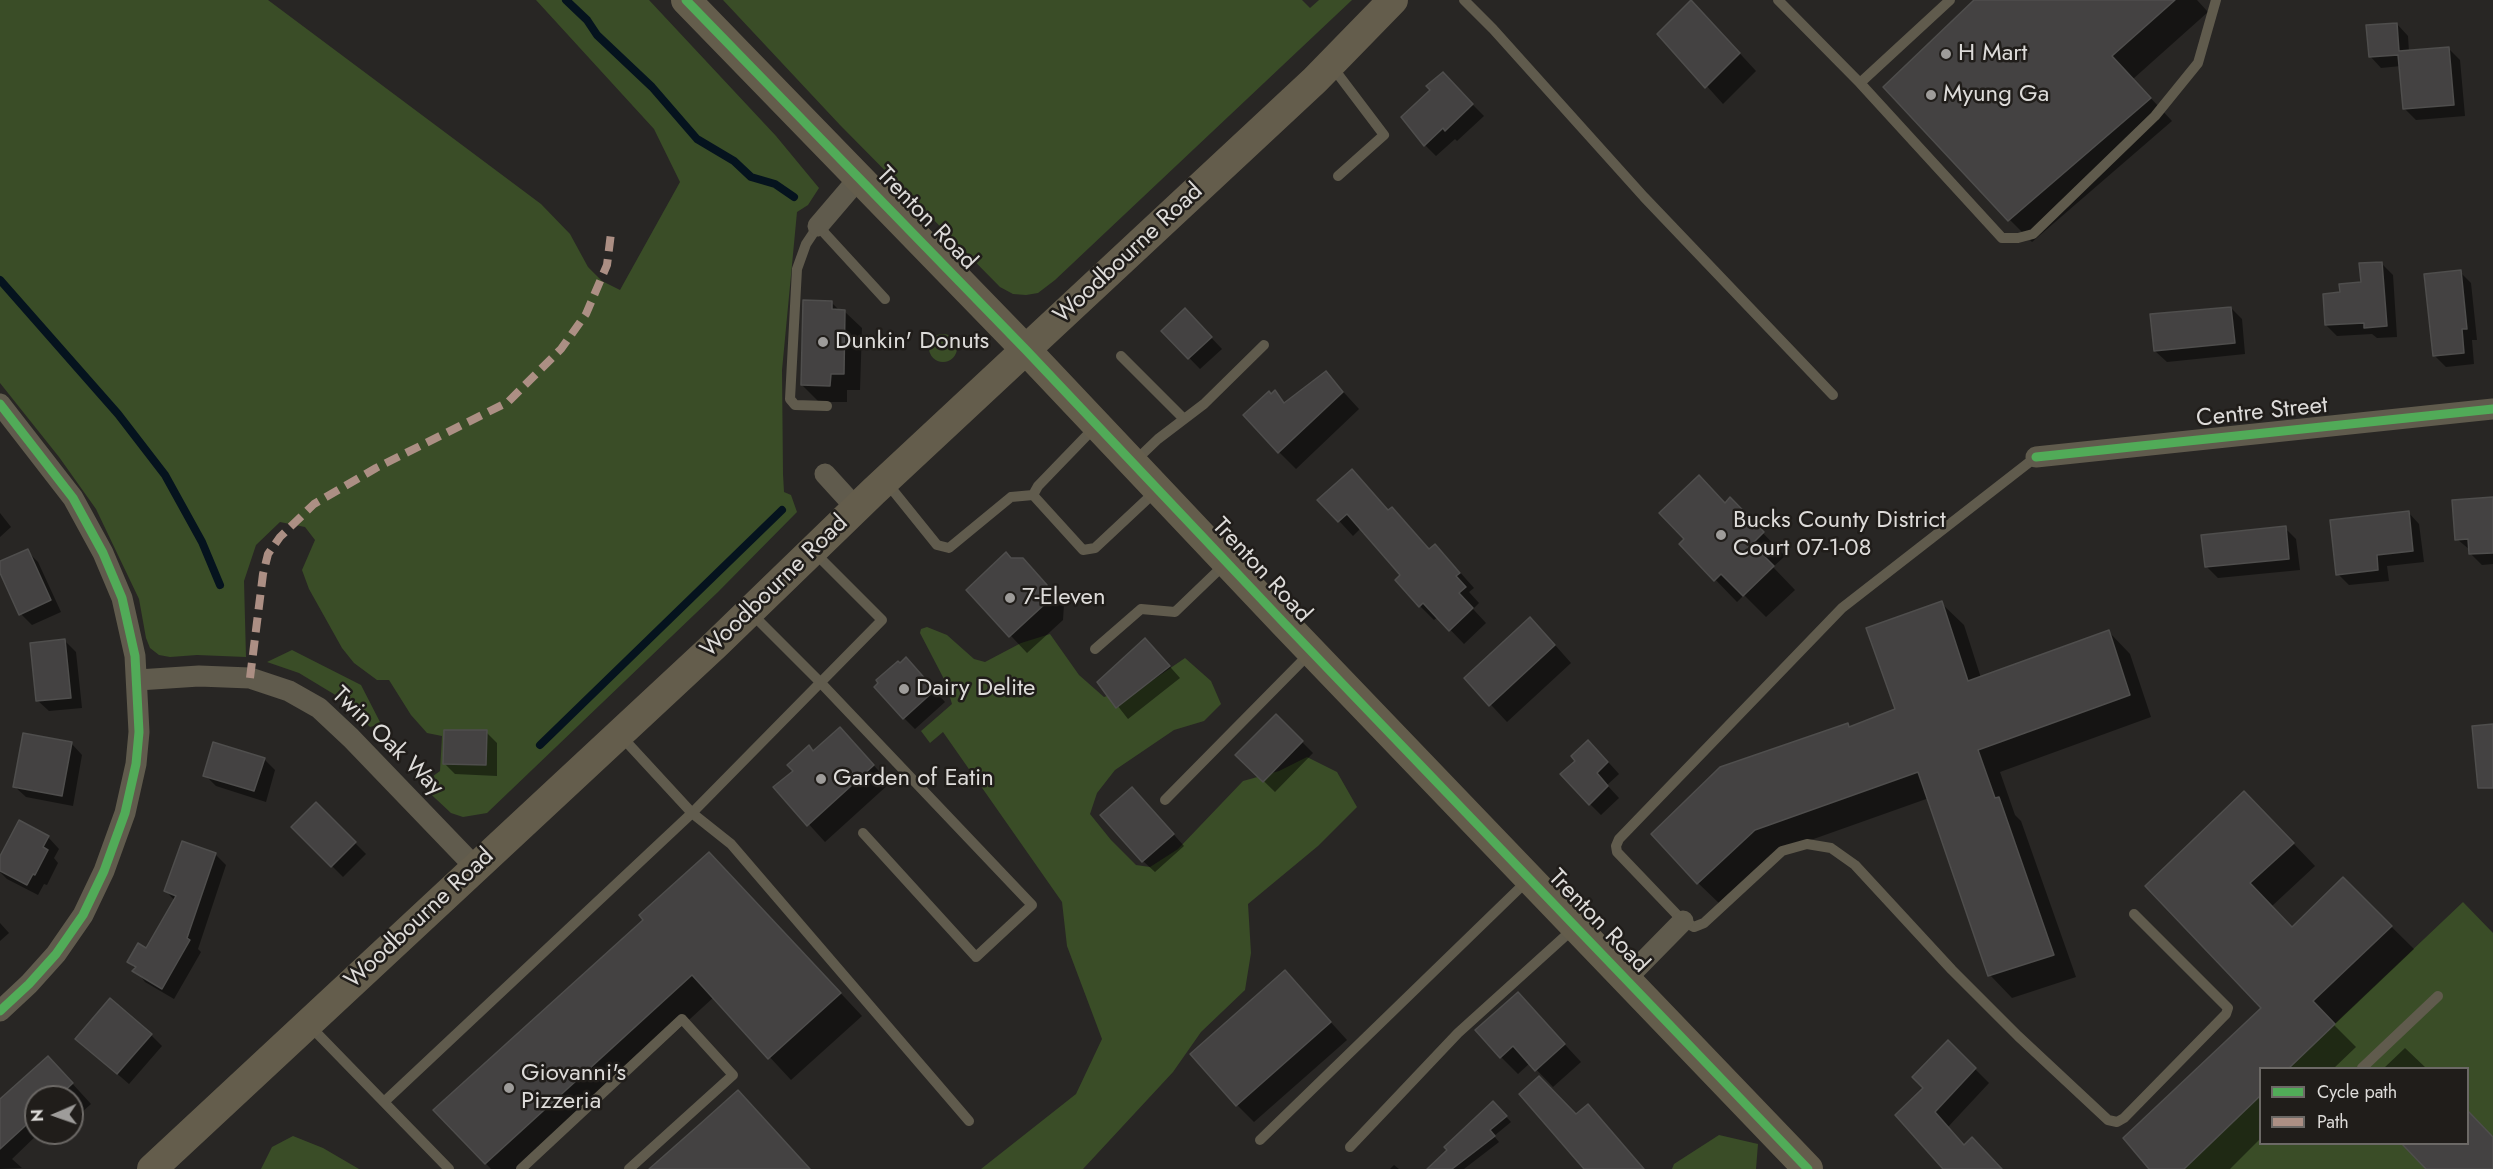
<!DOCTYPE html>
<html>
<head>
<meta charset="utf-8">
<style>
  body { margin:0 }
  #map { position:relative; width:2493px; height:1169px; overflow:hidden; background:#282624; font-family:Jost,sans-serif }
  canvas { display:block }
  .legend { position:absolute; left:2259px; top:1067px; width:210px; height:78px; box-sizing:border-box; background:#201d1a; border:2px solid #6c6966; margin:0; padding:8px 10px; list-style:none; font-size:18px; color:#dddbd9 }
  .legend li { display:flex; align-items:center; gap:12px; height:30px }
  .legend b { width:30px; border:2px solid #6c6966 }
  .north { position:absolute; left:24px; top:1085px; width:60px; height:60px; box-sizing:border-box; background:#201d1a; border:2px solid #6c6966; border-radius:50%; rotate:268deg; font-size:16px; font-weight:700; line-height:24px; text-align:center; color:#dddbd9 }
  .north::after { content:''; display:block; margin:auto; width:21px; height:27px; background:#9e9c9a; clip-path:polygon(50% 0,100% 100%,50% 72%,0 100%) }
</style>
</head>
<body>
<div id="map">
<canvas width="2493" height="1169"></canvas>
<ul class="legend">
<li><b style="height:8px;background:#51ab58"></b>Cycle path</li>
<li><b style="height:8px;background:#ac8f84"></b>Path</li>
</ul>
<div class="north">N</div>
</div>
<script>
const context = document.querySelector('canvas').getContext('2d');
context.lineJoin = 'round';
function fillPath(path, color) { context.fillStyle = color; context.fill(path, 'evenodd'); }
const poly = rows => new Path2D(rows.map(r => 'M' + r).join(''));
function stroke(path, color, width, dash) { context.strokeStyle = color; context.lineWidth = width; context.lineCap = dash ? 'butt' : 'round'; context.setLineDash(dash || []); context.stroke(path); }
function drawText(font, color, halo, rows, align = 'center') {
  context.font = font + ' Jost,sans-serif'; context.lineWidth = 5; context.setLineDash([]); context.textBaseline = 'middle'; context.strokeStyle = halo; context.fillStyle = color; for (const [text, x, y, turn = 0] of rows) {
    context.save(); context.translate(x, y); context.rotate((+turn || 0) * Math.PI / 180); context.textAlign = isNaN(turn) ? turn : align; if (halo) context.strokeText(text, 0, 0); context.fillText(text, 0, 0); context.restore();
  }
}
fillPath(poly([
  [0,0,268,0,541,204,570,234,588,267,602,281,620,290,680,182,654,129,536,0,649,0,776,136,819,188,808,205,797,212,782,370,783,474,784,492,791,495,797,512,718,592,487,813,463,817,451,813,421,785,440,771,442,736,427,733,411,715,389,680,377,680,354,663,342,648,309,589,302,570,315,540,305,527,280,522,256,545,244,581,246,657,197,655,170,657,159,655,150,648,146,638,139,599,96,509,59,457,0,383],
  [723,0,1302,0,1310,8,1319,0,1352,0,1055,280,1038,293,1026,295,1013,294,1000,287,840,125],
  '929 348a14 14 0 1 1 28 0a14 14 0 1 1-28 0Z',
  [927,627,947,635,974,659,985,662,1021,643,1050,634,1079,675,1104,697,1150,682,1185,658,1211,681,1221,704,1204,721,1174,730,1115,770,1097,793,1090,814,1111,840,1136,865,1150,867,1178,849,1243,781,1279,771,1307,757,1337,772,1357,807,1318,846,1248,904,1251,953,1245,990,1201,1032,1173,1072,1083,1169,981,1169,1076,1094,1102,1039,1067,946,1062,902,943,732,930,743,921,731,952,704,945,681,920,633,921,629],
  [292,650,361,685,381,724,370,727,342,699,299,673,267,662],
  [2463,902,2493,933,2493,1169,2183,1169,2260,1095,2260,1144,2468,1144,2468,1068,2288,1068],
  [1719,1135,1758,1144,1756,1169,1672,1169,1674,1164],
  [293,1136,323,1148,359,1169,261,1169,272,1147]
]), '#3a4d27');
fillPath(poly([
  [1977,0,2197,0,2208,12,2133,79,2172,121,2032,242,2010,220],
  [1708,19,1756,71,1723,104,1660,34],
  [2397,24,2408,36,2409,52,2448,48,2460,60,2465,116,2416,120,2405,109,2401,66,2381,68,2370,56],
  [1442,74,1484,116,1457,141,1455,139,1436,156,1425,145,1432,90],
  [2382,264,2393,275,2397,337,2377,338,2372,334,2337,336,2326,325],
  [2460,272,2471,283,2477,340,2472,340,2474,364,2446,367,2434,355],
  [831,302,840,311,844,311,862,328,860,390,847,390,847,402,819,402,802,385],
  [2231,308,2242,319,2245,354,2167,362,2155,351],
  [1185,310,1222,349,1200,369,1163,331],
  [1326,373,1359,409,1296,469,1279,452,1272,396,1275,393,1286,404],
  [1730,499,1785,556,1773,567,1795,590,1766,617,1744,595,1737,602,1681,544],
  [2493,499,2493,564,2482,565,2471,554,2470,550,2457,539],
  [1320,500,1389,512,1430,550,1449,560,1474,588,1469,592,1479,603,1473,609,1486,623,1464,644,1438,617,1434,620,1420,606,1403,575,1361,528,1353,536],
  [2408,512,2419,524,2424,562,2387,566,2389,581,2349,585,2338,574],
  [0,513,11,527,0,537],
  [2285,528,2296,539,2300,570,2218,578,2206,566],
  [27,551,38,562,61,612,32,625,21,614,0,569,0,563],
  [1011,559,1022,559,1064,604,1063,620,1027,653,968,590],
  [1941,603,1964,625,1981,678,2108,631,2130,654,2151,717,2000,772,2015,815,2021,821,2076,977,2012,998,1990,975,1929,798,1777,852,1721,905,1698,883,1847,724,1851,727,1897,710],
  [1547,636,1571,663,1507,722,1466,678],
  [65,641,76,652,82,708,49,711,37,700],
  [1156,651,1180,678,1128,719,1099,682],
  [917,671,945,702,915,729,904,718],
  [1276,716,1313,753,1275,792,1237,755],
  [840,729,890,783,825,842,775,787,795,771,809,747,814,752],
  [486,732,497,743,497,776,455,774,444,763],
  [71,743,82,755,73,806,26,797,14,786],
  [1600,753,1619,774,1607,785,1619,798,1601,815,1590,804],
  [264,759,275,770,266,802,216,786,205,775],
  [1143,800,1184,846,1155,872,1143,861],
  [316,804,366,854,343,877,293,827],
  [2266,815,2315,866,2272,906,2293,928,2343,879,2414,949,2334,1025,2356,1047,2334,1068,2260,1068,2260,1139,2230,1169,2151,1169,2263,1008,2147,886],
  [48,837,59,849,54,858,58,863,47,885,44,884,38,895,7,879,0,872,0,859],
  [215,854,226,865,198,949,201,952,174,999,145,982,129,961,146,950,175,901,166,891],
  [731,876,862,1016,791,1080,714,997,526,1169,491,1169,435,1110],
  [0,923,9,933,0,941],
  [1285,972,1347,1040,1254,1122,1237,1105],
  [1518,994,1581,1062,1553,1087,1530,1063,1518,1074,1501,1057],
  [151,1035,162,1046,129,1084,77,1039],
  [1948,1042,1989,1083,1948,1127,1965,1146,2001,1169,1943,1169,1925,1088],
  [2405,1048,2426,1068,2384,1068],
  [59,1069,91,1104,72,1121,72,1097,36,1097,36,1133,39,1133,12,1159,22,1168,0,1169,0,1101],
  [1493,1103,1511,1122,1494,1136,1499,1142,1464,1169,1429,1169],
  [1394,1165,1399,1169,1390,1169]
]), '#0007');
stroke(poly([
  [566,0,587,20,597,35,652,87,697,139,734,161,751,177,775,184,794,197],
  [0,280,118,414,165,475,202,542,220,585],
  [540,745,782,510]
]), '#05131e', 8);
const building = poly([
  [1691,0,1740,53,1705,88,1657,34,1691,0],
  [1974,0,2175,0,2112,56,2151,98,2008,221,1883,87,1974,0],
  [2397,23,2399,51,2449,47,2454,105,2403,109,2398,55,2369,57,2366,25,2397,23],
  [1443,72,1473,104,1445,131,1443,128,1424,146,1401,117,1430,90,1426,86,1443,72],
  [2382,262,2387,326,2364,328,2364,323,2325,325,2323,294,2340,292,2339,284,2361,282,2359,263,2382,262],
  [2461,270,2467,329,2462,329,2464,353,2433,356,2424,274,2461,270],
  [803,300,832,301,832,309,845,310,844,374,831,374,830,386,801,385,803,300],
  [2231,307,2235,343,2154,351,2150,314,2231,307],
  [1185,308,1212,337,1188,359,1161,331,1185,308],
  [1326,371,1343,392,1278,453,1243,415,1269,391,1271,394,1275,390,1284,403,1326,371],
  [1352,469,1388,510,1392,507,1429,549,1435,544,1460,573,1456,576,1466,587,1459,593,1473,608,1449,631,1423,603,1419,607,1395,580,1400,575,1347,514,1338,522,1317,500,1352,469],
  [1699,475,1725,503,1730,497,1764,532,1752,544,1774,566,1743,596,1721,574,1714,581,1679,544,1684,539,1659,513,1699,475],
  [2493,497,2493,553,2469,554,2468,539,2455,540,2452,500,2493,497],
  [2409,511,2413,551,2377,555,2378,570,2336,575,2330,520,2409,511],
  [2286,526,2289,559,2205,567,2201,535,2286,526],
  [28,549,51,600,19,615,0,573,0,561,28,549],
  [1006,552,1011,558,1023,558,1047,585,1046,603,1009,637,966,590,1006,552],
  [1942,601,1968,681,2109,630,2130,695,1978,750,1995,798,1999,797,2054,955,1988,976,1918,772,1755,830,1697,884,1651,834,1720,767,1848,723,1849,727,1895,709,1866,628,1942,601],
  [1530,617,1555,645,1489,706,1464,678,1530,617],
  [1145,638,1170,666,1116,708,1097,682,1145,638],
  [65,639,71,698,36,701,30,643,65,639],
  [906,657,935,690,903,719,874,687,878,683,876,680,898,661,900,663,906,657],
  [1276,714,1303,741,1263,782,1235,755,1276,714],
  [2493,724,2493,788,2478,788,2472,726,2493,724],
  [840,727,874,765,807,826,773,787,793,771,787,765,809,745,813,751,840,727],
  [444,730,487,730,486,765,443,764,444,730],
  [23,733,72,742,62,796,13,787,23,733],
  [1588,740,1608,762,1597,773,1608,786,1589,805,1560,774,1575,761,1571,756,1588,740],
  [213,742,265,758,254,791,203,776,213,742],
  [1132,787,1174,834,1142,862,1100,815,1132,787],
  [2244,791,2294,843,2250,883,2292,927,2343,877,2392,926,2313,1001,2335,1024,2289,1068,2260,1068,2260,1096,2184,1169,2149,1169,2123,1138,2261,1008,2145,886,2244,791],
  [316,802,356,842,331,867,291,827,316,802],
  [19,820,49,836,43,847,48,850,35,875,33,874,27,885,0,871,0,856,19,820],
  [182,841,216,853,187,938,190,940,162,989,132,971,136,967,127,962,138,943,146,948,176,896,164,891,182,841],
  [709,852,841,993,768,1059,692,975,485,1164,433,1110,643,920,639,915,709,852],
  [1285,970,1331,1022,1236,1106,1190,1054,1285,970],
  [1518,992,1565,1044,1535,1071,1513,1046,1500,1058,1475,1030,1518,992],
  [110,998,152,1034,117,1074,75,1039,110,998],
  [1948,1040,1976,1068,1935,1112,1964,1145,1972,1137,2002,1169,1943,1169,1895,1115,1923,1088,1912,1077,1948,1040],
  [48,1056,73,1083,58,1097,36,1097,36,1116,0,1149,0,1099,48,1056],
  [1539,1076,1576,1114,1588,1104,1644,1169,1584,1169,1519,1094,1539,1076],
  [738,1090,810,1169,649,1169,700,1124,738,1090],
  [1493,1101,1507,1116,1490,1130,1495,1136,1452,1169,1427,1169,1447,1150,1444,1147,1493,1101],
  [2468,1111,2493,1137,2493,1169,2426,1169,2401,1143,2468,1143,2468,1111]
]);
fillPath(building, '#444242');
stroke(building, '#4f4e4d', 1.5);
stroke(poly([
  [1464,0,1493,29,1644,197,1833,395],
  [1778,0,1860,83],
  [1950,0,1860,83,2002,238,2018,238,2033,234,2155,116,2198,63,2216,0],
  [1331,65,1384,135,1338,176],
  [1121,356,1184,419],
  [827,406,795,405,790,399,797,269,806,244,818,226,885,299],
  [2036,457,1842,608,1619,839,1616,846,1617,852,1683,921,1694,927,1704,923,1782,851,1807,844,1831,848,1855,865,1952,970,2018,1036,2108,1120,2117,1122,2124,1118,2226,1014,2228,1008,2134,914],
  [1135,461,1158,439,1204,404,1264,345],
  [887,483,937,545,949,548,1011,497,1033,495],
  [1033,495,1083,550,1095,548,1157,490],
  [1033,495,1038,486,1095,427],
  [813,551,882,620,692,813,731,844,969,1121],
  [750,612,820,682,1032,905,976,957,863,833],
  [1095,649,1141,609,1175,612,1226,563],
  [1165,800,1311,652],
  [310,1026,449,1169],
  [2362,1068,2438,996],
  [384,1102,692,813,621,736],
  [1260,1140,1529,879],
  [1350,1147,1458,1033,1573,929],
  [521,1169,682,1019,733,1075,629,1169]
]), '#605b4d', 10);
stroke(poly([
  [818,226,859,178],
  [0,404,73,498,103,553,122,598,135,656,139,732,136,764,125,813,104,871,83,915,56,954,29,984,0,1011],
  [2036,457,2493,409],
  [825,474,856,508],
  [138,680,199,676,250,678,289,691,319,708,351,738,476,868],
  [1626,979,1683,921]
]), '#605b4d', 21);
stroke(poly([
  [686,0,1026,350,1285,624,1808,1169],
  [152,1169,715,645,873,492,1315,80,1393,0]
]), '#645d4c', 30);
stroke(poly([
  [250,678,263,574,268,554,280,537,314,504,376,468,508,402,561,349,586,314,607,265,611,233]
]), '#ac8f84', 8, [15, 8]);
stroke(poly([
  [686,0,1026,350,1285,624,1808,1169],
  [0,404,73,498,103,553,122,598,135,656,139,732,136,764,125,813,104,871,83,915,56,954,29,984,0,1011],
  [2036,457,2493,409]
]), '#51ab58', 9);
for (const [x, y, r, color] of [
  [1946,54,6,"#9e9c9a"],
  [1931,95,6,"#9e9c9a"],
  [823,342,6,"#9e9c9a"],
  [1721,535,6,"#9e9c9a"],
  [1010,598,6,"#9e9c9a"],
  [904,689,6,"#9e9c9a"],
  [821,779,6,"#9e9c9a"],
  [509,1088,6,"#9e9c9a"]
]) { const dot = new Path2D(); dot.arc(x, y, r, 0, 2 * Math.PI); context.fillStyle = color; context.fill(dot); stroke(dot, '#201d1a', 2); }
drawText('24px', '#dddbd9', '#201d1a', [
  ["H Mart",1958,54],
  ["Myung Ga",1943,95],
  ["Dunkin' Donuts",835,342],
  ["Bucks County District",1733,521],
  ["Court 07-1-08",1733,549],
  ["7-Eleven",1022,598],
  ["Dairy Delite",916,689],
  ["Garden of Eatin",833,779],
  ["Giovanni's",521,1074],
  ["Pizzeria",521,1102]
], 'left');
drawText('24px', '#dddbd9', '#201d1a', [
  ["Trenton Road",926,219,46],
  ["Woodbourne Road",1129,254,-43],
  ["Centre Street",2262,413,-6],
  ["Trenton Road",1261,571,47],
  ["Woodbourne Road",775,587,-44],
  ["Twin Oak Way",387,742,44],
  ["Woodbourne Road",420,919,-43],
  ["Trenton Road",1598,922,46]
]);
</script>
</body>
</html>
